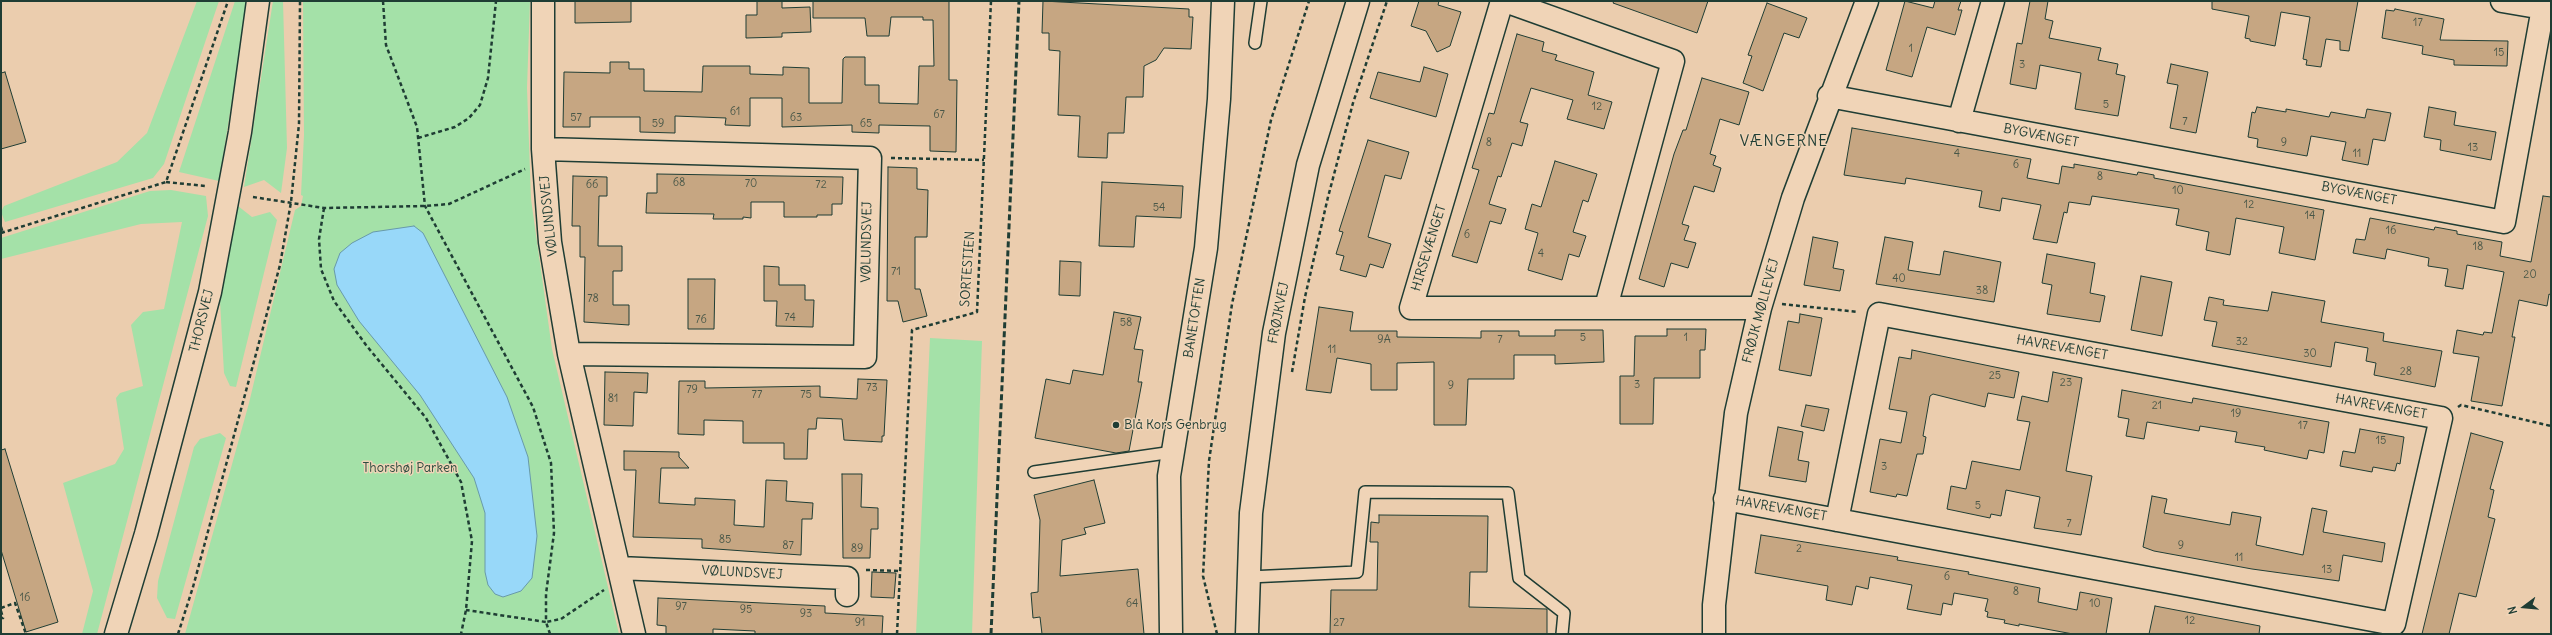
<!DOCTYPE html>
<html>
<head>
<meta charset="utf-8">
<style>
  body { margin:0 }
  #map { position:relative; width:2552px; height:635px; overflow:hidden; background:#ebcdae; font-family:Delius,sans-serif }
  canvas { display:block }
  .frame { position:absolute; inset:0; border:2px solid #1f3d34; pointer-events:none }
  .north { position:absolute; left:2504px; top:587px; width:40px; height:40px; -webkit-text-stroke:3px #f0d4b7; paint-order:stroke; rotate:254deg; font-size:11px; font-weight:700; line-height:16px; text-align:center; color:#1f3d34 }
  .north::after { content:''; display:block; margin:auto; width:14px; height:18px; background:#1f3d34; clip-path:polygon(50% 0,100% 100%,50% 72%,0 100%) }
</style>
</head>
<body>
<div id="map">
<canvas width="2552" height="635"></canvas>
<div class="frame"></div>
<div class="north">N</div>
</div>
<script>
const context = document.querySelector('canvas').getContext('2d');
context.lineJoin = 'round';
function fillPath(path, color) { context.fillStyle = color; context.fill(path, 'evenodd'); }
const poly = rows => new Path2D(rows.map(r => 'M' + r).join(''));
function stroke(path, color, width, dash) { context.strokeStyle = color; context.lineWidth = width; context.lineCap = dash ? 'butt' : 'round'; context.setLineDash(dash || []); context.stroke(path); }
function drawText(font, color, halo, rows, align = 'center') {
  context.font = font + ' Delius,sans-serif'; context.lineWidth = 3; context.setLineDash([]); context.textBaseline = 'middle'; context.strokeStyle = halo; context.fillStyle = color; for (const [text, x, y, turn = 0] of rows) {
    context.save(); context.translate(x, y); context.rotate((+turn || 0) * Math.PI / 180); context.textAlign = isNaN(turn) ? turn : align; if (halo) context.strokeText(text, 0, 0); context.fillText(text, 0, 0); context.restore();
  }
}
fillPath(poly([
  [197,1,219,1,164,164,153,178,5,222,1,212,4,206,117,162,147,133],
  [235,1,248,1,219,181,179,172],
  [273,1,283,1,287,148,281,193,264,180,244,187],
  [303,1,530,1,527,88,531,199,552,349,619,634,185,634,249,403,295,210,301,206,303,196,301,195,304,135],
  [171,190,206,196,208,216,97,634,82,634,93,591,63,483,115,464,124,449,116,398,120,393,143,386,131,325,143,312,164,309,182,222,141,224,1,259,1,238,150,191],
  [238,206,252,217,270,212,277,220,236,387,230,386,224,373,220,301],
  [930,338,982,341,972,634,916,634],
  [220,433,226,438,175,619,167,618,157,598,158,581,194,447,200,439]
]), '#a4e1a8');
const water = poly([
  [414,226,423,233,507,397,528,457,537,536,532,578,521,591,503,597,495,594,488,585,485,572,485,513,474,478,420,395,359,321,337,285,334,269,340,253,352,243,373,232,414,226]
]);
fillPath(water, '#98d8f9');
stroke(water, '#689aaa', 1);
const building = poly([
  [575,1,631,1,631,22,575,23,575,1],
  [757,1,782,1,782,8,810,7,811,32,782,33,782,37,746,38,746,15,757,15,757,1],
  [813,1,949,1,949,80,957,80,956,152,930,151,930,126,879,125,879,133,852,132,852,125,782,127,782,98,750,98,750,126,725,125,726,118,675,116,675,133,640,132,640,117,590,117,590,127,563,127,564,72,610,73,610,62,629,62,629,69,644,69,644,91,702,92,703,66,750,66,750,74,783,75,783,67,809,68,809,103,842,103,843,59,845,57,865,57,865,85,879,85,879,103,918,104,919,66,934,66,933,20,923,20,923,17,891,17,889,36,867,36,865,18,813,18,813,1],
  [1043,1,1189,9,1189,17,1193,17,1191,49,1164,48,1156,60,1144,66,1143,97,1126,97,1124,133,1108,133,1107,158,1078,157,1080,116,1058,115,1060,51,1049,50,1049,33,1042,33,1043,1],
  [1419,1,1439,1,1438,5,1461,12,1450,46,1437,52,1426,31,1411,26,1419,1],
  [1614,1,1708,1,1697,33,1613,3,1614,1],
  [1905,1,1933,8,1935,1,1961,1,1958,10,1962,10,1955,35,1927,27,1912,77,1886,70,1905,1],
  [2030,1,2048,1,2045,19,2053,21,2049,38,2101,48,2098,60,2118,64,2116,74,2125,76,2118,116,2075,109,2081,73,2040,65,2036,89,2010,84,2017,43,2022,44,2030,1],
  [2212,1,2358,1,2349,51,2340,50,2340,41,2326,39,2321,67,2306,65,2307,60,2303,59,2310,17,2281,12,2275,46,2250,41,2250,39,2245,38,2249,16,2212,9,2212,1],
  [1767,3,1807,18,1799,38,1784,33,1763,91,1743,83,1752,56,1748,55,1767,3],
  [2395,9,2444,19,2440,40,2508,41,2507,66,2454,65,2454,60,2422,54,2423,46,2382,38,2386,10,2394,11,2395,9],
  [1517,34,1544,42,1542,51,1557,55,1555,60,1594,72,1588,95,1612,102,1604,129,1567,119,1573,100,1531,88,1520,122,1528,124,1522,146,1512,143,1501,177,1498,176,1489,204,1506,209,1501,224,1490,221,1477,263,1452,256,1479,170,1472,168,1489,113,1494,114,1517,34],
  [2171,64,2208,72,2196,133,2170,128,2178,85,2167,83,2171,64],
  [1424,67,1448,74,1436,117,1370,98,1378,72,1420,82,1424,67],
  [5,72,26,142,1,149,1,73,5,72],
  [1702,78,1749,92,1739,125,1720,119,1710,154,1716,156,1713,165,1721,168,1714,192,1694,186,1682,224,1689,226,1684,240,1696,243,1688,268,1671,263,1664,287,1639,279,1674,154,1683,130,1686,130,1702,78],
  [2257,107,2286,112,2286,109,2329,117,2331,112,2365,118,2367,109,2391,113,2385,141,2373,139,2368,165,2342,160,2346,142,2311,136,2307,156,2257,147,2258,139,2248,137,2252,112,2255,113,2257,107],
  [2429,107,2456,112,2454,125,2496,132,2491,160,2440,150,2441,140,2424,137,2429,107],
  [1852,128,2031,159,2027,178,2059,184,2062,166,2074,168,2074,164,2137,175,2138,172,2154,175,2154,178,2324,210,2315,260,2279,253,2284,227,2236,218,2230,255,2206,250,2209,232,2176,225,2179,209,2092,196,2090,205,2069,202,2067,213,2064,212,2057,243,2033,239,2041,205,2002,198,2000,211,1979,207,1982,191,1906,178,1905,184,1844,175,1852,128],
  [1368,140,1409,152,1401,179,1385,175,1368,237,1391,244,1383,268,1370,264,1366,277,1340,270,1344,256,1336,254,1343,232,1339,231,1368,140],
  [1555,161,1597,174,1588,202,1583,200,1573,232,1586,236,1579,257,1569,254,1562,280,1528,270,1538,233,1525,229,1532,204,1541,207,1555,161],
  [888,167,917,168,917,189,928,190,927,237,915,237,915,289,920,289,927,316,903,322,898,301,887,301,888,167],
  [657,174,843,177,842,204,832,204,832,215,817,215,817,217,784,217,784,202,751,202,751,218,743,217,743,219,713,219,714,214,646,213,647,193,657,193,657,174],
  [573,176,607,177,607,196,599,196,598,246,622,246,622,271,613,271,613,305,629,305,629,325,584,322,585,257,580,257,580,226,572,226,573,176],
  [1102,182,1183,186,1181,218,1136,216,1134,247,1099,246,1102,182],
  [2543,196,2551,197,2551,295,2549,294,2547,306,2519,300,2512,337,2515,337,2502,406,2471,401,2479,357,2453,353,2457,330,2483,335,2484,332,2492,333,2504,272,2467,265,2463,289,2445,286,2448,269,2428,266,2429,258,2387,249,2385,259,2353,253,2356,239,2365,240,2370,218,2434,230,2435,227,2457,231,2457,234,2502,242,2500,256,2531,262,2543,196],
  [1813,237,1838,242,1833,268,1844,270,1840,291,1804,285,1813,237],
  [1885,237,1913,242,1908,270,1940,275,1944,251,2001,262,1994,302,1876,284,1885,237],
  [2047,254,2095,263,2090,293,2105,296,2100,322,2047,314,2052,285,2042,283,2047,254],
  [1060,261,1081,262,1080,296,1059,295,1060,261],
  [764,266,779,267,779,285,805,285,805,300,814,300,813,327,776,326,777,301,764,301,764,266],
  [2141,276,2172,282,2162,336,2131,330,2141,276],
  [688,279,715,279,714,329,688,329,688,279],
  [2272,292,2325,301,2321,322,2384,333,2383,341,2442,351,2435,387,2374,375,2376,363,2366,361,2368,348,2335,342,2331,367,2212,346,2217,322,2204,320,2209,297,2224,300,2223,305,2268,311,2272,292],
  [1319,307,1353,312,1350,331,1397,331,1397,337,1481,338,1481,331,1519,331,1519,336,1555,336,1555,330,1603,330,1604,362,1555,364,1555,355,1514,355,1514,379,1468,379,1466,425,1434,425,1434,362,1397,363,1397,390,1371,390,1371,364,1337,358,1331,393,1306,390,1319,307],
  [1114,312,1141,317,1134,349,1143,350,1138,382,1142,382,1129,451,1116,453,1035,438,1046,379,1070,384,1073,370,1103,375,1114,312],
  [1800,314,1822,318,1811,376,1779,370,1788,321,1799,323,1800,314],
  [1667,329,1706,329,1705,350,1700,350,1700,378,1654,378,1653,424,1620,424,1620,376,1634,376,1635,336,1667,336,1667,329],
  [1912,350,2019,372,2014,398,1988,393,1985,407,1933,394,1930,396,1923,436,1926,437,1923,454,1917,454,1907,496,1897,494,1896,497,1870,492,1880,439,1901,443,1907,412,1889,409,1899,357,1911,359,1912,350],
  [605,372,648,373,647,393,634,392,633,426,604,425,605,372],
  [2053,372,2082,378,2066,471,2092,476,2081,535,2034,528,2040,497,2006,490,2001,516,1991,514,1990,518,1947,509,1951,486,1966,489,1972,461,2020,470,2030,422,2017,420,2022,396,2048,402,2053,372],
  [858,379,887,380,884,436,882,436,882,442,844,440,842,419,817,418,816,429,808,429,807,459,784,459,784,443,743,443,743,421,704,420,704,435,678,434,679,381,705,381,705,388,820,386,820,397,857,399,858,379],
  [2122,390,2192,403,2193,398,2329,422,2324,453,2309,450,2307,459,2264,450,2265,447,2235,442,2237,432,2200,426,2199,431,2147,422,2144,439,2126,436,2129,419,2118,417,2122,390],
  [1806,405,1829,409,1824,431,1801,426,1806,405],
  [1778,427,1803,432,1798,460,1809,462,1806,482,1769,476,1778,427],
  [2360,429,2404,437,2400,464,2397,463,2395,471,2373,467,2372,472,2340,466,2343,451,2355,453,2360,429],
  [2471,433,2503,442,2490,489,2494,490,2488,517,2495,519,2476,597,2459,593,2449,634,2422,634,2471,433],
  [5,449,58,622,26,632,1,550,1,450,5,449],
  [624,451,679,452,679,457,689,468,661,468,659,503,695,505,695,498,735,500,734,525,764,527,766,480,787,481,786,501,813,503,812,519,802,519,801,555,702,548,702,539,633,537,636,470,624,470,624,451],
  [842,474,862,474,861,507,878,508,878,529,871,529,870,558,843,558,842,474],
  [1094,480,1105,523,1084,528,1086,534,1062,540,1060,576,1138,569,1144,634,1042,634,1040,617,1033,618,1031,593,1038,592,1040,520,1034,495,1094,480],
  [2152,496,2167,499,2164,513,2230,525,2232,512,2261,517,2256,545,2303,555,2312,508,2327,511,2323,532,2385,543,2382,562,2343,555,2339,581,2252,569,2154,551,2143,547,2152,496],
  [1379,515,1488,516,1487,572,1470,572,1469,607,1547,609,1547,634,1330,634,1331,590,1377,590,1378,542,1370,542,1371,522,1379,523,1379,515],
  [1761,535,1898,557,1897,560,1969,572,1968,574,2040,588,2038,602,2077,610,2080,592,2112,598,2106,634,2073,634,2019,624,2019,626,2004,623,2005,620,1987,617,1988,612,1985,611,1988,599,1954,593,1952,605,1943,603,1941,615,1907,609,1912,585,1870,577,1868,589,1856,586,1852,605,1826,600,1828,586,1755,573,1761,535],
  [872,572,896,573,894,598,871,597,872,572],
  [658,598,825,606,825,613,883,616,882,634,755,634,755,631,713,629,713,634,666,634,666,626,657,625,658,598],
  [2155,606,2260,626,2259,634,2149,634,2155,606]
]);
fillPath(building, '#c6a682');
stroke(building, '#1f3d34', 1);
const lane = poly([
  [1255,43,1261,1],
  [1034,472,1173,452],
  [1249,577,1357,572,1365,492,1508,493,1519,578,1564,613,1562,634]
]);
const street = poly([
  [543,1,543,149,550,242,569,354,634,634],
  [1502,1,1411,308,1760,308],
  [1505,1,1673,61,1606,307],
  [1829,96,2504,222,2543,8,2502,1],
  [1959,121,1993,1],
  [543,149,870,158,865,357,569,354],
  [1725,499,2394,624,2441,418,1879,314,1837,520],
  [619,568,847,578,847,595],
  [1171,634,1169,476,1206,248,1219,99,1223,1],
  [1714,634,1714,605,1736,413,1760,308,1793,198,1867,1]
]);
const secondary = poly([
  [116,634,146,534,210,292,240,132,258,1],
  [1247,634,1251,513,1274,333,1308,165,1358,1]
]);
stroke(lane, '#1f3d34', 14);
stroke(street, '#1f3d34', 25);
stroke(secondary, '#1f3d34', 25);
stroke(poly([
  [383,1,386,45,417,127,425,206,533,407,551,463,554,533,546,594,546,622,466,610],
  [418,138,455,127,469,118,480,105,488,78,496,1],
  [891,158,984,160],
  [166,182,205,186],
  [253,197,324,208,425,206,449,204,525,169],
  [324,208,319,239,321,269,334,301,366,345,426,418,461,482,472,541,466,610,461,634],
  [1,227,3,233],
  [1,233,166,182,228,1],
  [1782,304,1858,312],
  [1292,372,1305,297,1328,197,1353,103,1387,1],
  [2458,407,2461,405,2551,426],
  [866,570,900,571],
  [1,608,15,603,26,634],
  [1,611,3,618,1,618],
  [178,634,193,587,280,265,291,202,299,124,300,1],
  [550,634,546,622,561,619,604,590],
  [897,634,912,330,977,312,991,1],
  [1217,634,1203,576,1209,461,1232,304,1271,120,1309,1]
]), '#1f3d34', 2.5, [4, 3]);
stroke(lane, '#f0d4b7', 11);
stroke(street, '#f0d4b7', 22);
stroke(secondary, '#f0d4b7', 22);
stroke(poly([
  [991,634,1019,1]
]), '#1f3d34', 3, [6, 3]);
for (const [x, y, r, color] of [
  [1116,425,4,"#1f3d34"]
]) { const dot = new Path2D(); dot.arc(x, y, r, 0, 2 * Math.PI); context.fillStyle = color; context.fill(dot); stroke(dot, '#f0d4b7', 1.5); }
drawText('11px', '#495748', null, [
  ["17",2418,23],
  ["1",1911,49],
  ["15",2499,53],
  ["3",2022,65],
  ["5",2106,105],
  ["12",1597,107],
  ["61",735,112],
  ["67",939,115],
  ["57",576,118],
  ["63",796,118],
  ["7",2185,122],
  ["59",658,124],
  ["65",866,124],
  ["8",1489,143],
  ["9",2284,143],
  ["13",2473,148],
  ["4",1957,154],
  ["11",2357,154],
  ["6",2016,165],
  ["8",2100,177],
  ["68",679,183],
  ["70",751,184],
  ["66",592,185],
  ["72",821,185],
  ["10",2178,191],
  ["12",2249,205],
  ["54",1159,208],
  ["14",2310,216],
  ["16",2391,231],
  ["6",1467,235],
  ["18",2478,247],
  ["4",1541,254],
  ["71",896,272],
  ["20",2530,275],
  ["40",1899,279],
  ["38",1982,291],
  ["78",593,299],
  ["74",790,318],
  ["76",701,320],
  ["58",1126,323],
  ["5",1583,338],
  ["1",1686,338],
  ["9A",1384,340],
  ["7",1500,340],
  ["32",2242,342],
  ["11",1332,350],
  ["30",2310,354],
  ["28",2406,372],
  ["25",1995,376],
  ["23",2066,383],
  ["3",1637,385],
  ["9",1451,386],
  ["73",872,388],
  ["79",692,390],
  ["77",757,395],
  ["75",806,395],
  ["81",613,399],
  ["21",2157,406],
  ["19",2236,414],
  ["17",2303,426],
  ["15",2381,441],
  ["3",1884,467],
  ["5",1978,506],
  ["7",2069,524],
  ["85",725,540],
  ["87",788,546],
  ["9",2181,546],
  ["89",857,549],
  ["2",1799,549],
  ["11",2239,558],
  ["13",2327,570],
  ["6",1947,577],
  ["8",2016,592],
  ["16",25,598],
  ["64",1132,604],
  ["10",2095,604],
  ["97",681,607],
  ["95",746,610],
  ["93",806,614],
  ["12",2190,621],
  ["91",860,623],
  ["27",1339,623]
]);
drawText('13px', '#1f3d34', '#f0d4b7', [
  ["BYGVÆNGET",2041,136,11],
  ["BYGVÆNGET",2359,194,11],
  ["VØLUNDSVEJ",549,216,-96],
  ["VØLUNDSVEJ",867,242,-89],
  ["HIRSEVÆNGET",1429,248,-73],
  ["SORTESTIEN",968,269,-86],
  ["FRØJK MØLLEVEJ",1761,311,-75],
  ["FRØJKVEJ",1279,313,-79],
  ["BANETOFTEN",1195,318,-81],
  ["THORSVEJ",202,321,-76],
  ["HAVREVÆNGET",2062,348,10],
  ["HAVREVÆNGET",2381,407,10],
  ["HAVREVÆNGET",1781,509,10],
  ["VØLUNDSVEJ",742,573,3]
]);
drawText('13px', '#1f3d34', '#f0d4b7', [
  ["Blå Kors Genbrug",1124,425]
], 'left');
drawText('13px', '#2c4d40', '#f0d4b7', [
  ["Thorshøj Parken",410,468]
]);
context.letterSpacing = '1px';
drawText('15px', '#1f3d34', '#f0d4b7', [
  ["VÆNGERNE",1784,142]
]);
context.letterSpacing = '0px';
</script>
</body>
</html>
